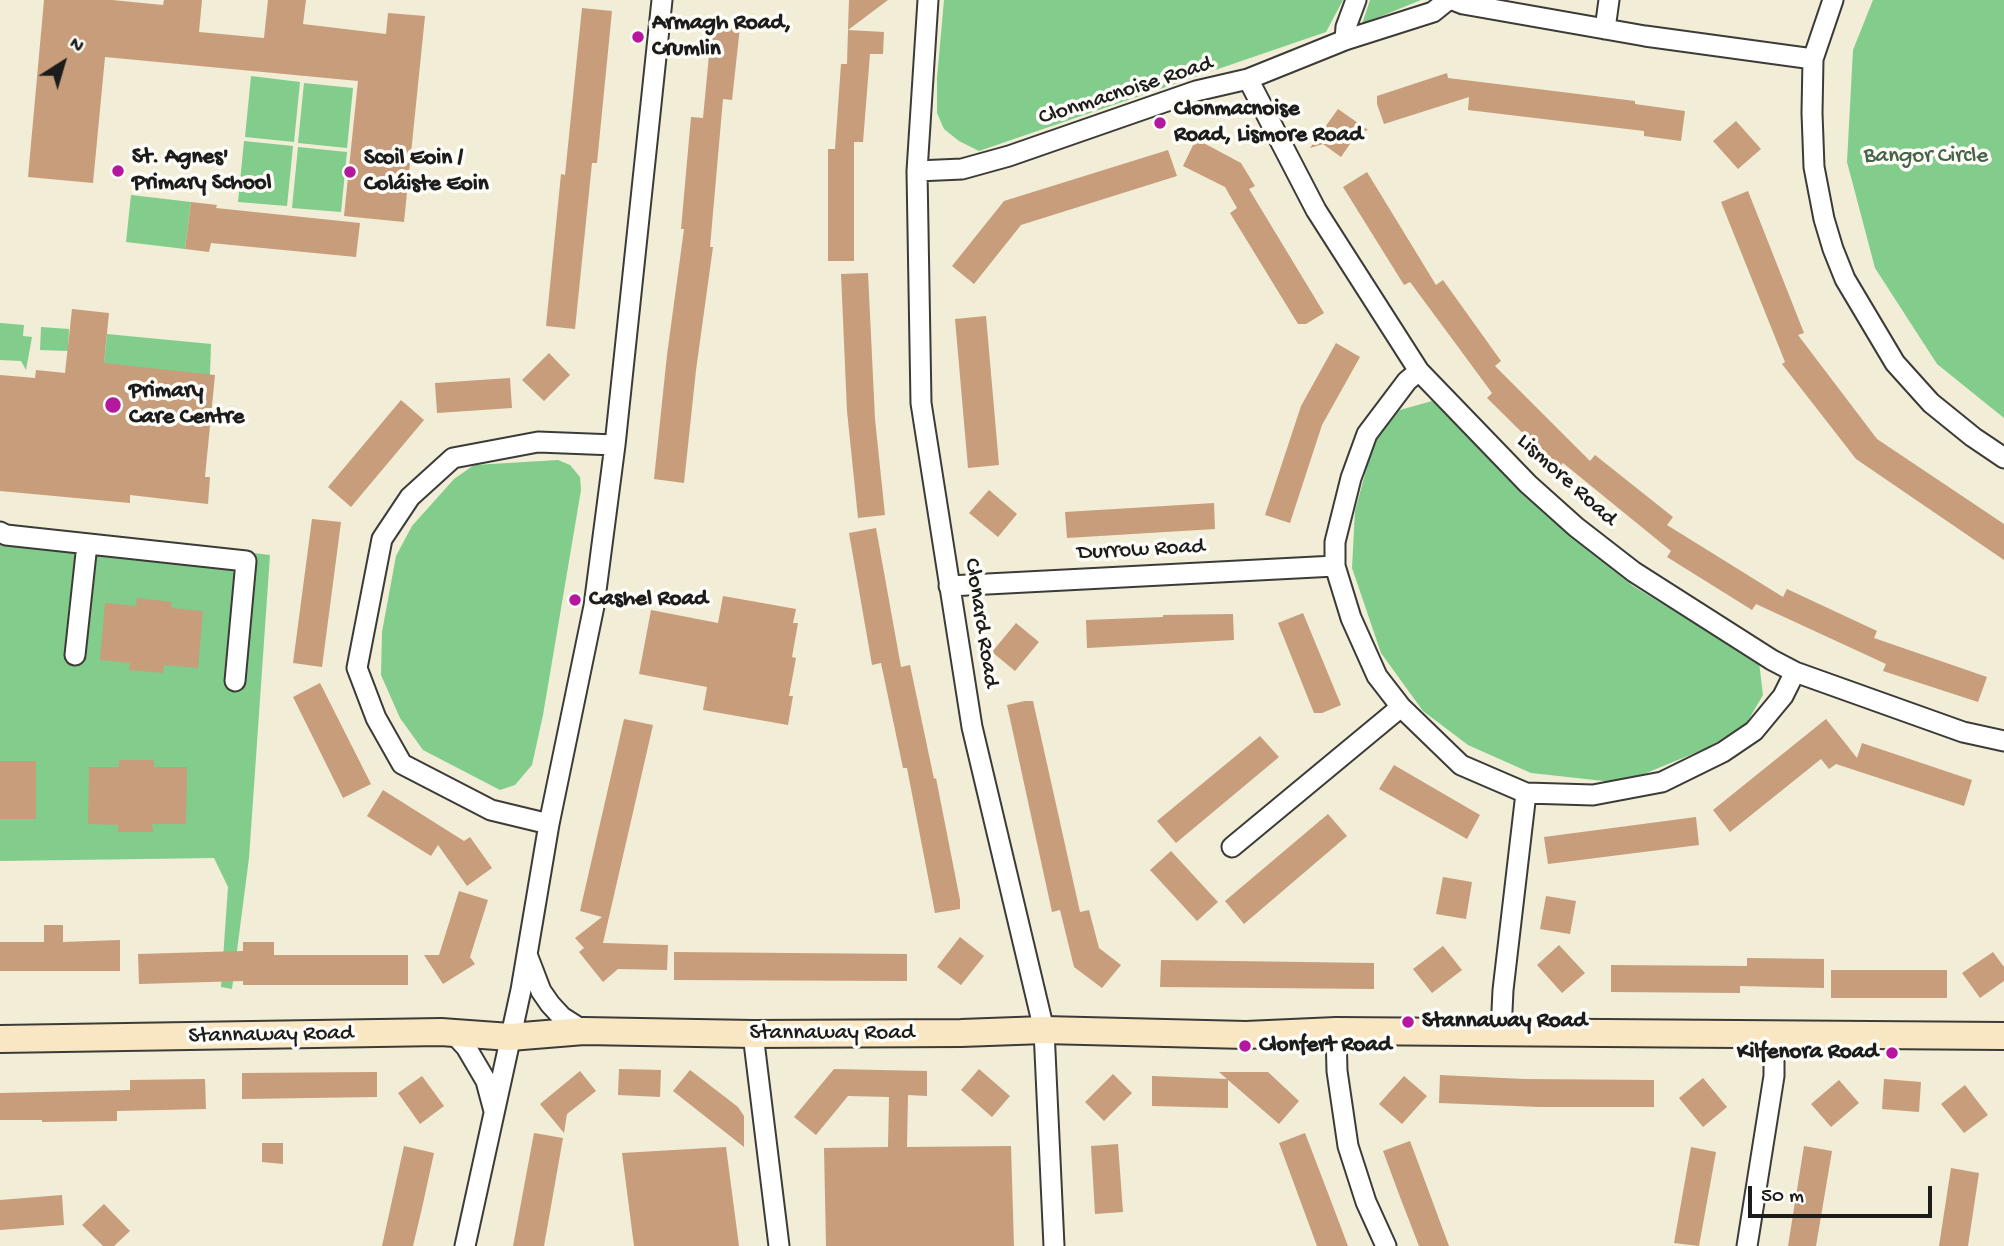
<!DOCTYPE html>
<html>
<head>
<meta charset="utf-8">
<style>
  body { margin:0 }
  #map { position:relative; width:2004px; height:1246px; overflow:hidden; background:#f1edd6; font-family:"Gochi Hand",sans-serif }
  canvas { display:block }
  .north { position:absolute; left:28px; top:28px; width:70px; height:70px; -webkit-text-stroke:5px #fdfcf7; paint-order:stroke; rotate:37deg; font-size:19px; font-weight:700; line-height:28px; text-align:center; color:#1c1c1c }
  .north::after { content:''; display:block; margin:auto; width:24px; height:32px; background:#1c1c1c; clip-path:polygon(50% 0,100% 100%,50% 72%,0 100%) }
  .scale { position:absolute; left:1748px; top:1186px; width:184px; height:32px; box-sizing:border-box; border:4px solid #1c1c1c; border-top:0; padding-left:9px; font-size:21px; line-height:24px; white-space:nowrap; color:#1c1c1c; -webkit-text-stroke:5px #fdfcf7; paint-order:stroke }
</style>
</head>
<body>
<div id="map">
<canvas width="2004" height="1246"></canvas>
<div class="north">N</div>
<div class="scale">50 m</div>
</div>
<script>
const context = document.querySelector('canvas').getContext('2d');
context.lineJoin = 'round';
function fillPath(path, color) { context.fillStyle = color; context.fill(path, 'evenodd'); }
const poly = rows => new Path2D(rows.map(r => 'M' + r).join(''));
function stroke(path, color, width, dash) { context.strokeStyle = color; context.lineWidth = width; context.lineCap = dash ? 'butt' : 'round'; context.setLineDash(dash || []); context.stroke(path); }
function drawText(font, color, halo, rows, align = 'center') {
  context.font = font + ' "Gochi Hand",sans-serif'; context.lineWidth = 7; context.setLineDash([]); context.textBaseline = 'middle'; context.strokeStyle = halo; context.fillStyle = color; for (const [text, x, y, turn = 0] of rows) {
    context.save(); context.translate(x, y); context.rotate((+turn || 0) * Math.PI / 180); context.textAlign = isNaN(turn) ? turn : align; if (halo) context.strokeText(text, 0, 0); context.fillText(text, 0, 0); context.restore();
  }
}
fillPath(poly([
  [944,0,1343,0,1326,32,979,151,959,141,944,129,937,113,937,78],
  [1370,0,1421,0,1362,24],
  [1873,0,2004,0,2004,418,1937,364,1875,268,1847,162,1853,50],
  [251,76,300,82,294,142,245,137],
  [304,83,353,88,347,148,298,143],
  [244,141,293,146,287,206,238,202],
  [298,147,347,152,341,212,292,208],
  [131,195,191,202,185,249,126,242],
  [0,323,24,325,23,336,32,337,26,370,21,361,0,360],
  [41,327,69,329,68,351,40,350],
  [107,334,211,344,210,375,103,372],
  [1432,401,1532,502,1633,586,1759,662,1763,695,1746,724,1707,748,1622,783,1531,773,1468,745,1423,711,1381,653,1352,568,1355,511,1369,459,1380,432,1400,410],
  [558,460,570,465,580,477,581,490,543,715,532,765,515,785,500,790,423,750,400,718,381,675,382,632,396,556,412,526,454,479,474,465],
  [0,523,270,555,249,858,232,989,221,987,228,887,214,858,0,861]
]), '#82cd8b');
fillPath(poly([
  [44,0,112,0,163,5,164,0,202,0,199,32,264,38,268,0,306,0,303,24,386,34,388,13,425,16,404,222,344,216,358,81,105,57,93,183,28,177],
  [849,0,888,0,848,30],
  [582,8,612,11,597,163,592,163,575,329,546,326,561,174,565,175],
  [712,24,740,27,732,100,723,99,710,247,713,247,696,370,684,483,654,479,667,355,684,229,681,229,691,117,703,118],
  [848,30,884,32,883,54,870,54,863,142,854,142,854,261,828,261,828,149,835,149,841,64,847,64],
  [1447,73,1448,78,1635,101,1635,104,1685,111,1681,141,1644,136,1644,131,1468,110,1469,97,1384,124,1377,104,1377,96],
  [1338,109,1368,130,1346,137,1350,144,1341,157,1323,144,1310,148],
  [1736,121,1761,149,1738,169,1713,141],
  [1196,139,1241,163,1255,186,1249,189,1324,313,1306,324,1298,324,1230,213,1237,208,1225,187,1183,166],
  [1168,150,1177,176,1021,225,974,284,952,266,1004,201],
  [1367,172,1436,285,1443,280,1501,361,1495,366,1590,461,1595,455,1673,517,1667,525,1783,597,1787,589,1877,631,1874,638,1987,677,1978,702,1883,671,1886,664,1756,604,1752,610,1667,557,1671,551,1563,463,1558,468,1487,398,1492,393,1450,336,1410,282,1404,285,1343,187],
  [1748,191,1804,333,1798,335,1877,439,2004,524,2004,560,1856,459,1782,364,1785,362,1721,202],
  [191,202,217,205,216,208,360,223,356,257,211,243,209,252,185,249],
  [868,273,875,419,885,515,858,518,847,411,841,274],
  [72,309,109,313,104,363,215,375,205,477,210,477,208,504,130,495,130,503,0,491,0,375,35,378,36,370,65,373],
  [986,316,999,465,968,468,955,319],
  [1336,343,1360,357,1322,425,1290,523,1265,515,1301,406],
  [549,353,570,375,544,401,522,380],
  [510,378,512,408,437,413,435,383],
  [401,400,424,420,351,507,328,487],
  [989,490,1017,514,998,537,969,513],
  [1214,503,1215,529,1067,538,1065,512],
  [312,519,341,522,322,667,293,663],
  [876,528,901,667,910,665,934,779,936,778,960,900,960,909,935,913,907,768,903,768,881,663,872,665,849,533],
  [723,596,796,609,793,623,798,623,792,657,796,658,789,696,793,696,788,725,703,710,707,687,639,674,651,610,718,623],
  [137,598,172,602,171,608,203,611,198,668,164,665,163,673,129,670,130,663,100,660,105,603,136,606],
  [1303,613,1341,705,1322,713,1314,713,1278,623],
  [1233,614,1234,640,1087,648,1086,620,1163,617,1163,615],
  [1016,623,1039,642,1015,671,992,652],
  [320,683,371,784,343,798,293,697],
  [1025,701,1033,701,1080,912,1089,910,1099,948,1121,965,1102,988,1074,967,1060,910,1052,912,1007,705],
  [624,719,653,725,603,943,668,945,667,970,618,969,603,982,579,952,584,948,575,938,602,917,580,911],
  [1826,719,1857,758,1862,743,1972,780,1964,806,1836,764,1829,769,1821,759,1730,832,1713,810],
  [1260,736,1279,757,1176,843,1157,821],
  [119,760,154,760,154,767,187,767,186,824,152,824,153,832,118,832,118,825,88,824,89,767,119,767],
  [0,761,36,761,36,819,0,819],
  [1394,765,1480,815,1467,839,1379,789],
  [383,790,464,841,470,837,492,868,467,886,438,845,431,856,367,816],
  [1328,814,1347,836,1244,924,1225,901],
  [1696,817,1699,845,1548,864,1544,837],
  [1171,851,1218,902,1197,921,1150,870],
  [1443,877,1472,882,1466,919,1436,914],
  [459,891,488,900,470,957,475,964,443,984,424,955,439,955],
  [1546,896,1576,901,1570,934,1540,929],
  [44,925,63,925,63,942,120,940,120,971,0,971,0,942,44,942],
  [960,937,984,956,961,985,937,967],
  [243,942,274,942,274,955,408,955,408,985,243,985,243,981,139,984,138,954,243,951],
  [1559,945,1585,973,1562,993,1537,965],
  [1443,946,1462,970,1432,993,1413,969],
  [674,952,907,954,907,981,674,980],
  [1993,952,2004,967,2004,981,1980,998,1962,973],
  [1747,958,1824,959,1824,988,1740,986,1740,993,1611,992,1611,965,1747,966],
  [1161,960,1374,963,1374,989,1160,987],
  [1831,970,1947,970,1947,998,1831,998],
  [619,1069,661,1070,660,1097,618,1095],
  [834,1069,927,1071,927,1096,908,1095,907,1147,1011,1146,1014,1246,826,1246,824,1148,888,1147,889,1097,848,1096,816,1135,794,1117],
  [979,1069,1010,1096,992,1117,961,1090],
  [690,1070,738,1107,744,1116,744,1147,673,1091],
  [580,1071,596,1091,567,1114,564,1133,540,1104],
  [377,1072,377,1097,242,1099,242,1073],
  [1219,1072,1268,1072,1299,1101,1279,1124,1228,1080,1228,1108,1152,1106,1152,1076,1227,1079],
  [1113,1074,1132,1093,1104,1121,1085,1102],
  [1440,1075,1524,1079,1654,1080,1654,1107,1540,1107,1439,1103],
  [422,1076,444,1106,420,1124,398,1093],
  [1404,1076,1427,1096,1402,1124,1379,1104],
  [1703,1078,1727,1107,1703,1127,1679,1098],
  [205,1079,206,1109,117,1111,117,1121,42,1122,42,1120,0,1120,0,1093,130,1090,130,1080],
  [1884,1079,1921,1082,1919,1112,1882,1109],
  [1839,1080,1859,1103,1831,1127,1811,1104],
  [1965,1085,1988,1115,1964,1133,1941,1104],
  [534,1133,563,1138,544,1246,513,1246],
  [1305,1133,1331,1201,1348,1246,1317,1246,1279,1143],
  [1410,1141,1416,1157,1449,1246,1419,1246,1400,1197,1383,1151],
  [262,1143,283,1143,283,1164,262,1162],
  [1118,1144,1123,1212,1095,1214,1091,1146],
  [404,1146,434,1153,422,1208,413,1246,382,1246],
  [1804,1146,1832,1151,1816,1246,1788,1246],
  [726,1147,739,1246,634,1246,622,1153],
  [1691,1147,1716,1152,1699,1246,1674,1243],
  [1951,1168,1979,1173,1968,1246,1939,1246],
  [62,1195,64,1225,0,1230,0,1200],
  [104,1204,130,1231,114,1246,103,1246,82,1225]
]), '#c79d7b');
const street = poly([
  [928,0,917,171,921,403,972,727,1044,1030,1054,1246],
  [1453,0,1463,4,1645,36,1813,59],
  [1833,0,1813,59,1812,113,1814,167,1824,219,1833,249,1845,279,1895,363,1931,403,1973,437,2004,458],
  [1605,29,1609,0],
  [1345,40,1346,27,1356,0],
  [1248,79,1316,210,1419,371,1528,484,1576,527,1634,572,1772,660,1795,672,1963,732,2004,741],
  [917,171,962,169,1009,156,1196,91,1248,79,1345,40,1433,12,1448,0],
  [1419,371,1407,381,1367,434,1351,478,1335,542,1335,566,1351,618,1377,676,1401,707,1461,765,1526,793,1593,795,1662,782,1723,752,1754,731,1783,696,1795,672],
  [0,532,6,535,246,561,235,681],
  [949,586,1335,566],
  [75,655,87,544],
  [549,824,491,810,402,764,376,718,357,668,382,539,410,497,453,458,538,442,615,445],
  [1232,847,1401,707],
  [528,957,541,991,550,1004,562,1017,584,1031],
  [1336,1031,1337,1071,1348,1146,1366,1202,1386,1246],
  [1501,1032,1503,990,1526,793],
  [454,1034,466,1047,486,1081,494,1111],
  [753,1034,779,1246],
  [465,1246,521,990,549,824,594,606,615,445,662,0],
  [1747,1246,1774,1076,1774,1035]
]);
const secondary = poly([
  [0,1039,441,1032,510,1037,584,1031,753,1034,961,1033,1044,1030,1246,1035,1336,1031,2004,1036]
]);
stroke(street, '#3c3b38', 23);
stroke(secondary, '#3c3b38', 30);
stroke(street, '#fff', 19);
stroke(secondary, '#f9e7c3', 26);
for (const [x, y, r, color] of [
  [638,37,7,"#b5179e"],
  [1160,123,7,"#b5179e"],
  [118,171,7,"#b5179e"],
  [350,172,7,"#b5179e"],
  [113,405,9,"#b5179e"],
  [575,600,7,"#b5179e"],
  [1408,1022,7,"#b5179e"],
  [1245,1046,7,"#b5179e"],
  [1892,1053,7,"#b5179e"]
]) { const dot = new Path2D(); dot.arc(x, y, r, 0, 2 * Math.PI); context.fillStyle = color; context.fill(dot); stroke(dot, '#fdfcf7', 2.5); }
drawText('bold 23px', '#1c1c1c', '#fdfcf7', [
  ["Armagh Road,",652,24],
  ["Crumlin",652,50],
  ["Clonmacnoise",1174,110],
  ["Road, Lismore Road",1174,136],
  ["St. Agnes'",132,158],
  ["Primary School",132,184],
  ["Scoil Eoin /",364,159],
  ["Coláiste Eoin",364,185],
  ["Primary",129,392],
  ["Care Centre",129,418],
  ["Cashel Road",589,600],
  ["Stannaway Road",1422,1022],
  ["Clonfert Road",1259,1046],
  ["Kilfenora Road",1878,1053,"right"]
], 'left');
drawText('23px', '#1c1c1c', '#fdfcf7', [
  ["Clonmacnoise Road",1126,92,-18],
  ["Lismore Road",1566,481,42],
  ["Durrow Road",1141,551,-3],
  ["Clonard Road",980,623,81],
  ["Stannaway Road",832,1034],
  ["Stannaway Road",271,1036,-1]
]);
drawText('23px', '#456348', '#fdfcf7', [
  ["Bangor Circle",1926,157]
]);
</script>
</body>
</html>
